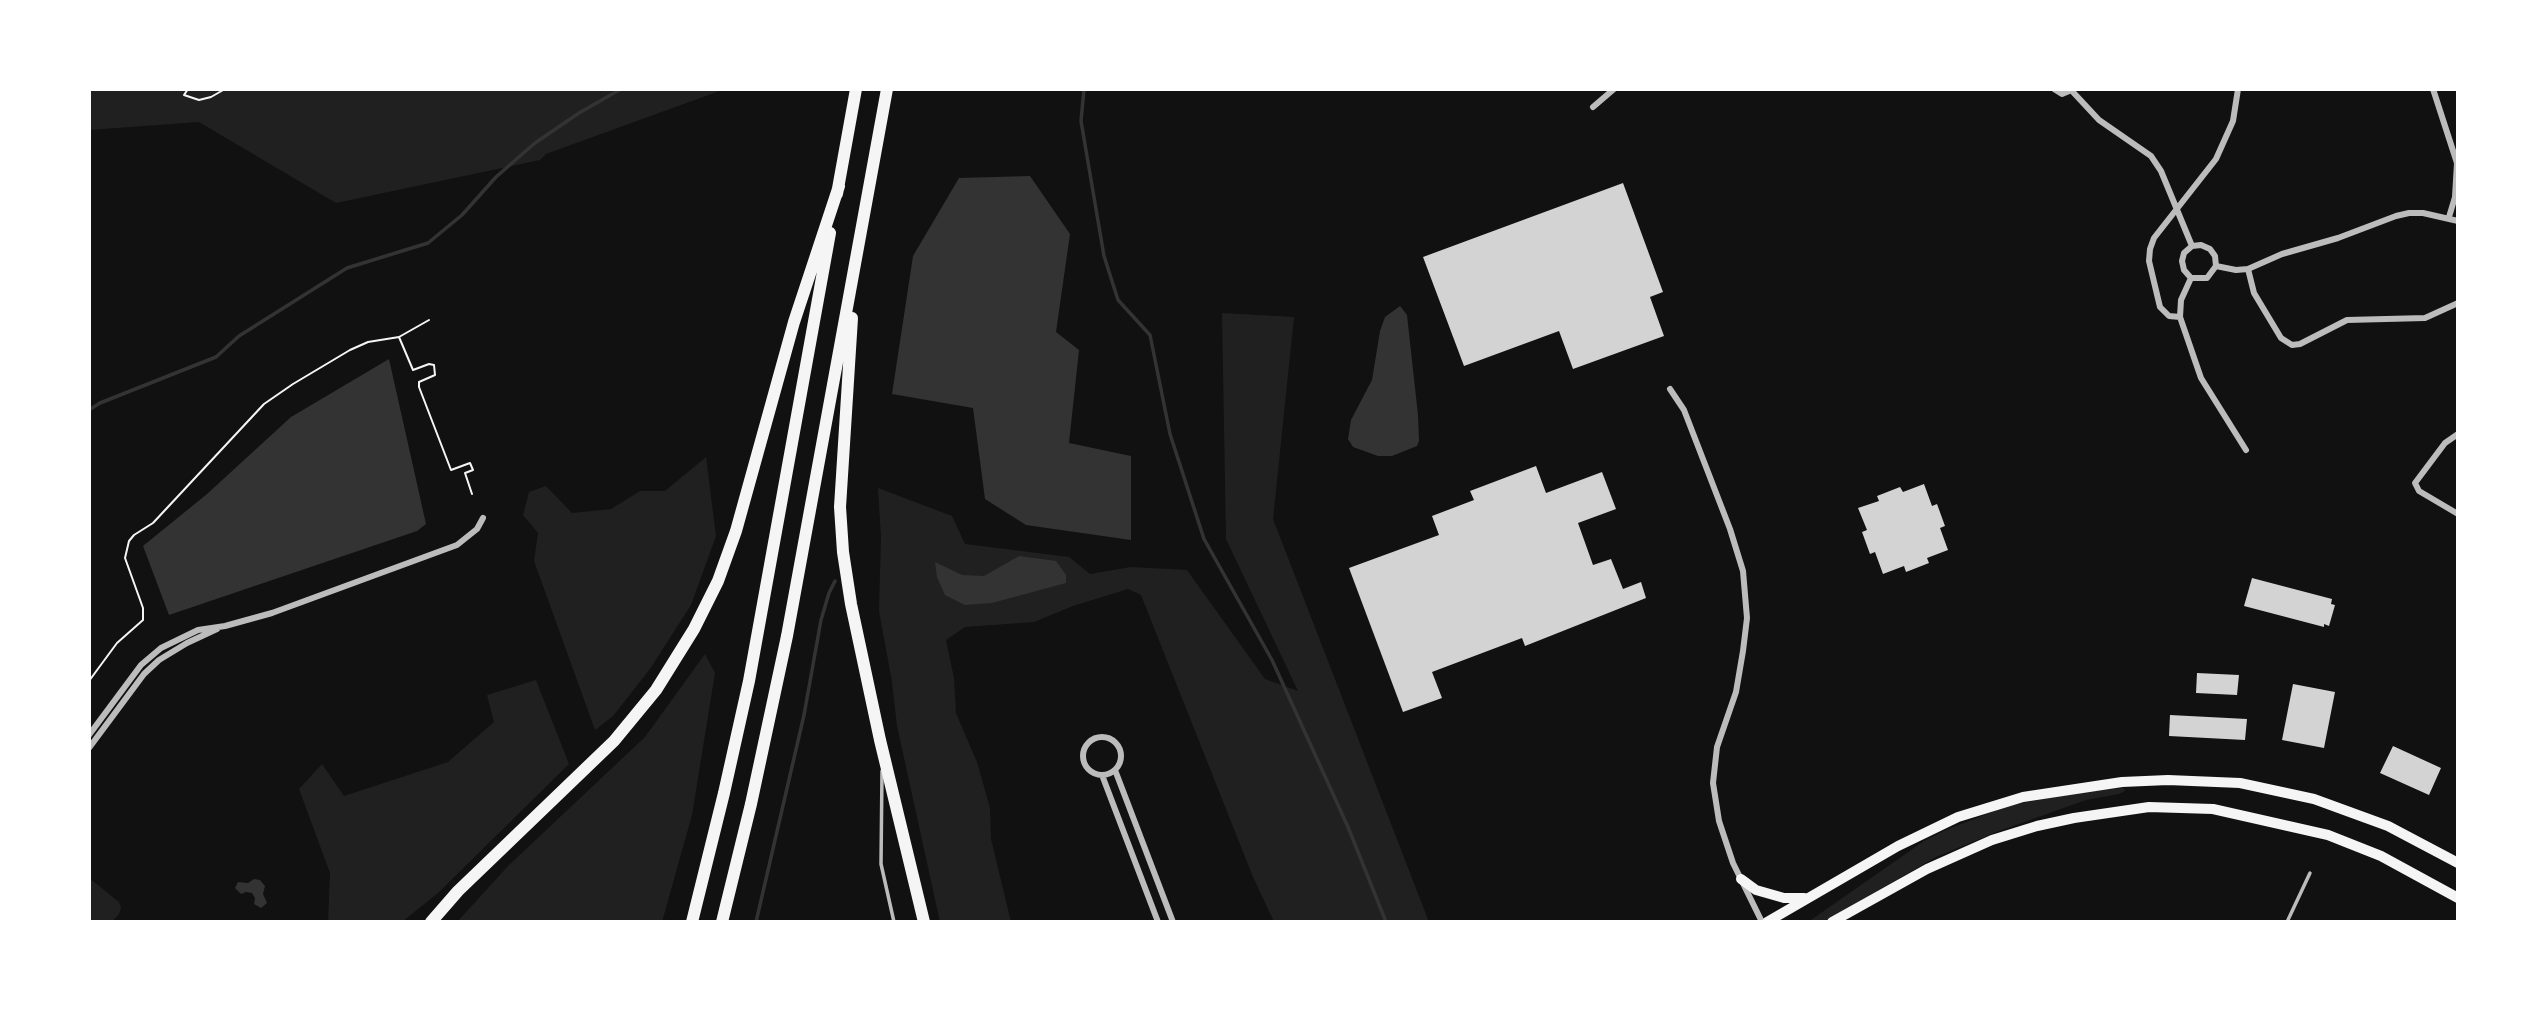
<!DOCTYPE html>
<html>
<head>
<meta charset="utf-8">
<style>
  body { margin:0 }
  #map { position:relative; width:2547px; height:1011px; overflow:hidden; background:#111; font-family:"PT Serif",serif }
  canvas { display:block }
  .frame { position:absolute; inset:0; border:91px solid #fff; pointer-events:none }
</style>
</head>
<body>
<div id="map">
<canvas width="2547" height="1011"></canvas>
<div class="frame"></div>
</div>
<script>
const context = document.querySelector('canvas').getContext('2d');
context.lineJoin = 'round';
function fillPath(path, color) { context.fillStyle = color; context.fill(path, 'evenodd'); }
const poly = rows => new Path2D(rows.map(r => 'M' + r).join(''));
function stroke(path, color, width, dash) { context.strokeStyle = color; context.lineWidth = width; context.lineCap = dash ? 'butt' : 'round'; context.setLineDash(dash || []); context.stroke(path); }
fillPath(poly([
  [89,89,725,89,546,154,540,160,336,203,199,122,89,130],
  [1222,313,1294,317,1273,519,1429,922,1274,922,1253,877,1141,595,1128,589,1073,606,1034,622,965,627,946,640,954,678,956,713,977,762,990,808,991,839,1011,922,940,922,897,726,892,682,879,611,881,537,878,488,952,516,965,544,1069,557,1090,574,1131,567,1187,570,1265,679,1298,691,1226,539],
  [706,457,716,536,691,605,650,669,613,716,595,730,534,561,538,533,523,515,529,492,546,486,572,513,611,509,640,491,665,491],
  [705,654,715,673,692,815,662,922,457,922,508,866,645,737],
  [536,680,569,764,438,893,402,922,328,922,330,873,299,789,322,764,344,796,448,762,494,722,487,695],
  [2124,788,2125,791,2119,794,2086,800,1999,831,1936,857,1823,922,1808,922,1924,841,1946,830,2007,806,2080,792],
  [89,878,119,902,121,907,119,914,112,922,89,922]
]), '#202020');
fillPath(poly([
  [1030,176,1070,234,1056,332,1079,350,1069,443,1131,456,1131,540,1026,525,985,499,973,408,892,394,913,256,959,178],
  [1400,306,1407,315,1418,415,1419,441,1417,446,1392,456,1378,456,1353,447,1348,439,1351,420,1372,380,1380,331,1385,317],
  [389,359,426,524,417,531,169,615,143,546,207,494,291,417],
  [1019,556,1056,561,1066,575,1066,583,992,603,965,605,945,595,937,577,935,562,962,575,984,576],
  [254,879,260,880,265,886,263,894,267,903,261,908,254,904,255,898,252,893,246,892,241,894,235,888,238,882,248,883]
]), '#333');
stroke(poly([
  [1084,89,1081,121,1104,256,1118,300,1150,335,1170,434,1204,539,1272,660,1348,827,1386,922],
  [89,410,100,403,216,357,239,336,347,268,428,243,462,215,496,177,535,143,579,113,621,89],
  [756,922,804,715,821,620,829,593,835,581]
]), '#333', 3.5);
fillPath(poly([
  [1623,183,1663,292,1650,297,1664,336,1573,369,1559,331,1464,366,1423,257],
  [1536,466,1546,493,1602,472,1616,509,1578,523,1593,565,1611,559,1623,589,1641,582,1646,598,1525,646,1522,638,1432,672,1442,698,1403,712,1349,568,1439,535,1432,516,1474,500,1470,491],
  [1924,484,1932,506,1937,504,1945,526,1940,528,1948,550,1927,558,1929,563,1906,572,1904,566,1883,574,1875,552,1870,554,1862,532,1867,530,1858,508,1879,501,1877,496,1900,487,1903,492],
  [2252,578,2332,599,2331,604,2335,605,2329,626,2324,624,2324,627,2244,606],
  [2197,673,2239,675,2237,695,2196,693],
  [2293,684,2335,692,2324,748,2282,740],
  [2170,715,2247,719,2245,740,2169,736],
  [2393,746,2441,768,2429,795,2380,773]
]), '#d3d3d3');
stroke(poly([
  [188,89,184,95,199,100,211,97,225,89],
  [429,320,399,337,413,370,429,364,434,365,435,375,419,382,419,387,451,470,470,463,473,470,465,473,472,494],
  [89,681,117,643,143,620,143,608,125,558,129,541,134,535,153,523,264,404,293,384,350,350,368,342,399,337]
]), '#f5f5f5', 2);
stroke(poly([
  [882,771,881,864,894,922],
  [2287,922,2310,873]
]), '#bcbcbc', 3.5);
stroke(poly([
  [2054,89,2062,94,2074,89],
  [2433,89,2457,163,2455,197,2449,217],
  [2072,91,2099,120,2151,156,2161,171,2192,246],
  [1593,107,1614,89],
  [2192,246,2201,245,2210,249,2215,256,2216,266],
  [2216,266,2236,270,2248,269,2282,254,2338,238,2396,216,2409,213,2423,213,2458,221],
  [2248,269,2254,293,2281,338,2292,345,2300,344,2347,320,2425,318,2458,303],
  [2191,278,2181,300,2180,317,2201,378,2246,450],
  [2191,278,2184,270,2182,261,2184,253,2192,246],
  [2191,278,2207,278,2216,266],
  [2180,317,2169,316,2160,307,2149,261,2150,249,2154,238,2216,159,2233,121,2238,89],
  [1670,389,1684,410,1730,529,1743,571,1747,618,1743,651,1736,692,1717,747,1713,783,1719,821,1733,863,1762,922],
  [2458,434,2445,443,2415,483,2419,491,2458,514],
  [89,735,141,665,161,648,198,630,225,626,272,613,457,545,477,529,483,518],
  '1083 756a19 19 0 1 1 38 0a19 19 0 1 1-38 0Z',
  [89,748,144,674,159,660,187,643,217,629],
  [1115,770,1173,922],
  [1102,775,1158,922]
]), '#bcbcbc', 6);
stroke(poly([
  [1741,879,1756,890,1784,898,1804,898],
  [1767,922,1898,846,1958,817,2023,797,2122,782,2168,780,2240,783,2314,799,2388,826,2458,863],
  [1832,922,1927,869,1992,840,2037,826,2074,818,2149,807,2213,809,2328,835,2381,856,2458,898]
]), '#f5f5f5', 10);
stroke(poly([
  [837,194,856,89],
  [852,318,840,507,843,552,851,604,880,740,924,922],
  [431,922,458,891,614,741,656,690,694,629,718,581,736,531,794,322,839,186],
  [692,922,724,793,749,681,830,233],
  [722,922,751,804,787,636,887,89]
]), '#f5f5f5', 12);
</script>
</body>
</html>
